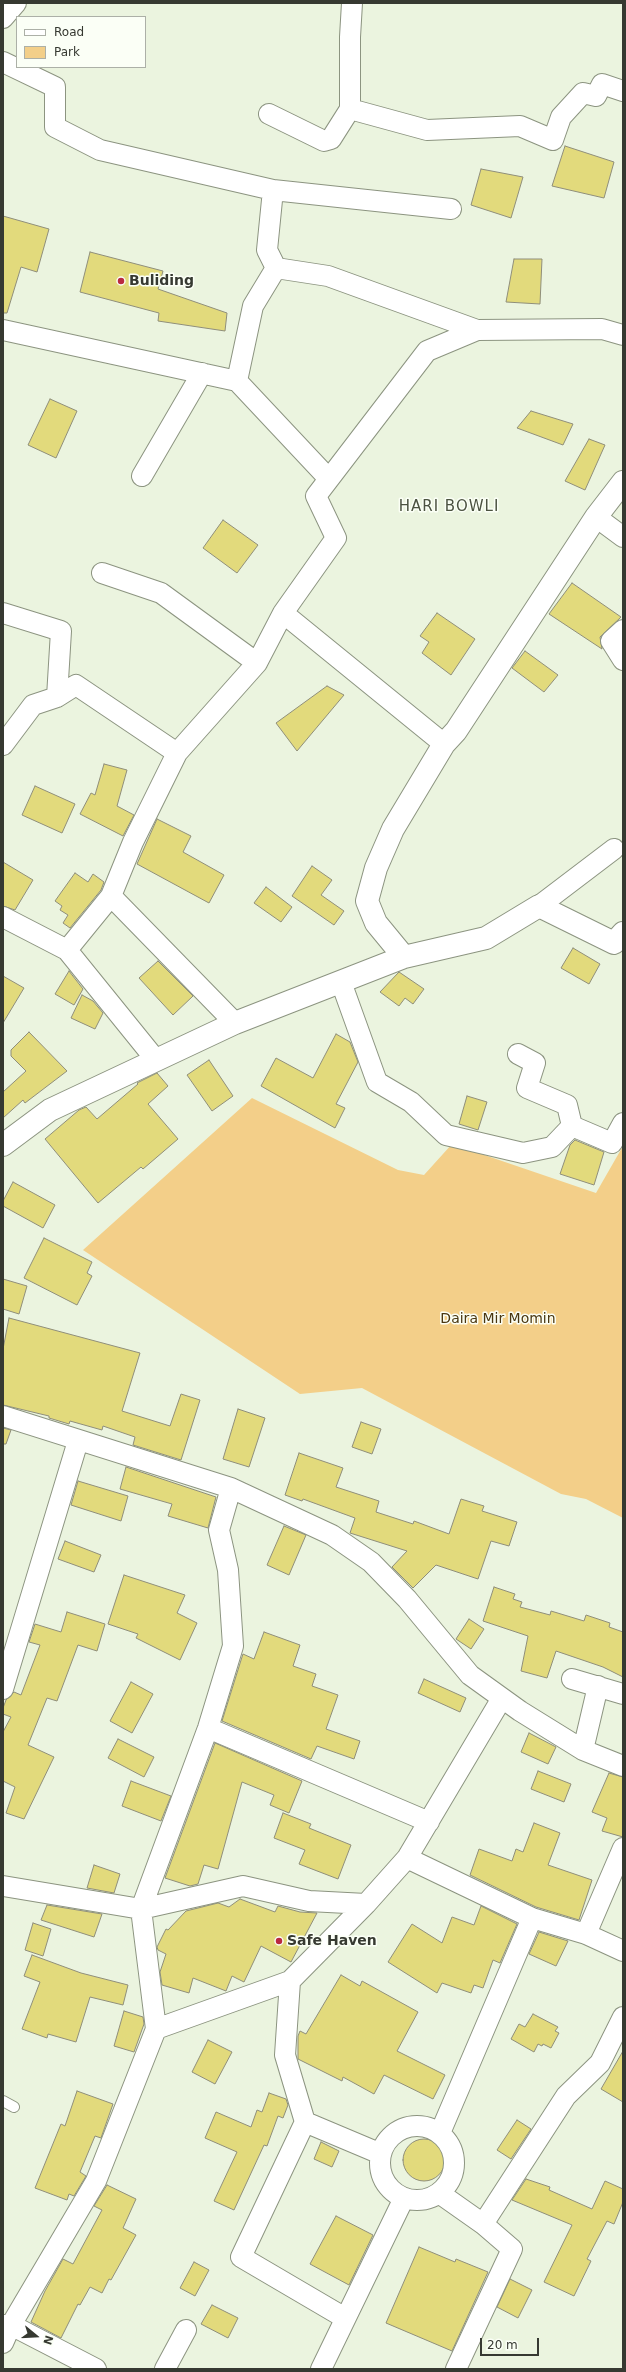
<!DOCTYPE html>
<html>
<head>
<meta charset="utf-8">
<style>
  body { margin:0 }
  #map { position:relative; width:626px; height:2372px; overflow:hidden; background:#ebf4df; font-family:"DejaVu Sans",sans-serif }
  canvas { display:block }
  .frame { position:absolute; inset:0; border:4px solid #363931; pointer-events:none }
  .legend { position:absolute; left:16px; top:16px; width:130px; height:52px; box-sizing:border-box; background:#fbfff6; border:1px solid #acb0a7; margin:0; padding:5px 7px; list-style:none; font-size:12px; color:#363931 }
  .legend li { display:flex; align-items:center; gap:8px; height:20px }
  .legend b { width:20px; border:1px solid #acb0a7 }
  .north { position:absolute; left:16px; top:2316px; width:40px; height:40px; -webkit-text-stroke:3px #fbfff6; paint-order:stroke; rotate:108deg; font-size:11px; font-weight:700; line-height:16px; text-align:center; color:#363931 }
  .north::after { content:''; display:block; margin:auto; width:14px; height:18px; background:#363931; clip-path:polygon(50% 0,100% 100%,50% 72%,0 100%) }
  .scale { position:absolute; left:480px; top:2338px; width:59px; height:18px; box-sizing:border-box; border:2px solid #363931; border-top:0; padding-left:5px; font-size:12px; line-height:14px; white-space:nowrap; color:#363931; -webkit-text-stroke:3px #fbfff6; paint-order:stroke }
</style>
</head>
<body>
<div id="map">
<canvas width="626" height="2372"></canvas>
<div class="frame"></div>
<ul class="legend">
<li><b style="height:5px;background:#fff"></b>Road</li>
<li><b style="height:11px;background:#f3cf89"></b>Park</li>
</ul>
<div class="north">N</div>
<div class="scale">20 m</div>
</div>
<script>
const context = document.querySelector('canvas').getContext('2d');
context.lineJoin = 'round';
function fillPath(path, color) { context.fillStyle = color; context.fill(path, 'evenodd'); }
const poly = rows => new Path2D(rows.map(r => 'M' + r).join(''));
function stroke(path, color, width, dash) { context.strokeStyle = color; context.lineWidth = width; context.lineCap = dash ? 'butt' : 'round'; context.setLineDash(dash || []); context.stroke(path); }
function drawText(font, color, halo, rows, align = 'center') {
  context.font = font + ' "DejaVu Sans",sans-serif'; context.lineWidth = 3; context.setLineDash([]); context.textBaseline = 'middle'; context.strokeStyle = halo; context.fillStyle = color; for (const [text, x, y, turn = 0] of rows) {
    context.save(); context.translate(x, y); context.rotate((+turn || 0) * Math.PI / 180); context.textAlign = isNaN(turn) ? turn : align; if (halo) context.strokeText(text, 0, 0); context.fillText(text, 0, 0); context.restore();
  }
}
fillPath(poly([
  [252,1098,398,1170,424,1175,452,1144,596,1193,623,1146,623,1518,586,1499,561,1494,362,1388,300,1394,83,1250]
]), '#f3cf89');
const building = poly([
  [565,146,614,162,604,198,552,186,565,146],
  [481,169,523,177,511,218,471,205,481,169],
  [3,216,49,229,37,272,21,267,7,313,3,313,3,216],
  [90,252,163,271,158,289,227,313,225,331,158,321,159,313,80,292,90,252],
  [514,259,542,259,540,304,506,302,514,259],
  [50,399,77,411,56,458,28,445,50,399],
  [531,411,573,424,563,445,517,428,531,411],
  [589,439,605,445,585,490,565,481,589,439],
  [223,520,258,545,237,573,203,548,223,520],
  [572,583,621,617,600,637,602,649,549,614,572,583],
  [437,613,475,639,451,675,422,653,429,642,420,636,437,613],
  [525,651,558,675,544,692,512,668,525,651],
  [327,686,344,695,297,751,276,723,327,686],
  [104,764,127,770,117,806,134,815,123,836,80,814,91,793,95,795,104,764],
  [35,786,75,804,62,833,22,815,35,786],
  [157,819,191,836,183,852,224,875,209,903,137,864,157,819],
  [3,862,33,880,15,910,3,906,3,862],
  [312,866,332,880,321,895,344,911,334,925,292,896,312,866],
  [75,873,88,882,93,874,104,882,101,890,70,928,63,923,68,915,60,910,62,906,55,901,75,873],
  [266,887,292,907,281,922,254,903,266,887],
  [573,948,600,964,589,984,561,968,573,948],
  [158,961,193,996,173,1015,139,978,158,961],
  [69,971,83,989,74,1005,55,994,69,971],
  [399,972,424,989,413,1004,405,998,399,1006,380,992,399,972],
  [3,976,24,988,3,1023,3,976],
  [82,995,93,1001,103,1013,95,1029,71,1018,82,995],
  [29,1032,67,1071,25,1103,23,1100,3,1118,3,1092,26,1071,11,1056,11,1050,29,1032],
  [336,1034,350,1042,358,1062,336,1104,345,1108,335,1128,261,1086,276,1058,313,1078,336,1034],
  [209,1060,233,1096,212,1111,187,1075,209,1060],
  [157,1073,168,1086,148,1104,178,1139,143,1169,141,1167,98,1203,45,1139,79,1110,86,1107,97,1119,138,1084,137,1083,157,1073],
  [467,1096,487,1102,478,1130,459,1124,467,1096],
  [575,1140,604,1152,594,1185,560,1174,570,1145,575,1140],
  [13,1182,55,1205,43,1228,3,1206,3,1201,13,1182],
  [44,1238,92,1262,87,1273,92,1276,77,1305,24,1278,44,1238],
  [3,1279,27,1286,19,1314,3,1309,3,1279],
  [9,1318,140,1353,122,1411,170,1426,181,1394,200,1400,181,1460,133,1445,135,1437,103,1426,102,1430,70,1421,69,1424,49,1418,49,1416,3,1405,3,1349,9,1318],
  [238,1409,265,1418,249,1467,223,1459,238,1409],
  [361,1422,381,1429,372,1454,352,1447,361,1422],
  [3,1428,11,1430,6,1444,3,1444,3,1428],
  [299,1453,343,1468,336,1487,379,1501,376,1512,413,1524,414,1521,449,1534,461,1499,484,1506,482,1511,517,1522,509,1546,491,1541,478,1579,436,1565,413,1588,392,1567,407,1551,350,1533,355,1518,303,1499,302,1501,285,1495,299,1453],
  [126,1467,216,1497,208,1528,168,1516,172,1504,120,1489,126,1467],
  [78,1481,128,1496,121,1521,71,1505,78,1481],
  [284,1526,306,1535,289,1575,267,1565,284,1526],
  [65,1541,101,1555,94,1572,58,1559,65,1541],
  [124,1575,185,1595,177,1613,197,1623,180,1660,136,1638,138,1634,108,1624,124,1575],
  [494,1587,515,1594,513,1599,522,1602,520,1607,550,1615,551,1611,584,1621,586,1615,610,1623,609,1627,623,1632,623,1677,603,1667,556,1651,547,1678,521,1671,528,1636,483,1621,494,1587],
  [67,1612,105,1624,97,1651,78,1645,57,1701,47,1698,28,1745,54,1757,24,1819,6,1813,15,1787,3,1781,3,1732,11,1717,3,1714,3,1708,6,1700,14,1692,21,1695,40,1645,29,1642,35,1624,61,1632,67,1612],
  [469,1619,484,1629,471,1649,456,1639,469,1619],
  [264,1632,300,1645,293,1666,316,1674,312,1686,338,1695,326,1729,360,1741,354,1759,317,1746,311,1759,222,1721,242,1657,243,1654,254,1659,264,1632],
  [424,1679,466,1698,460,1712,418,1693,424,1679],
  [131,1682,153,1694,132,1733,110,1721,131,1682],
  [529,1733,556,1747,548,1764,521,1752,529,1733],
  [118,1739,154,1757,144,1777,108,1758,118,1739],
  [215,1743,302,1781,289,1813,270,1805,274,1795,242,1782,218,1869,204,1865,198,1884,190,1886,165,1878,215,1743],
  [538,1771,571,1784,564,1802,531,1789,538,1771],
  [609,1773,623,1777,623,1837,602,1831,607,1818,592,1812,609,1773],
  [131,1781,171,1796,161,1821,122,1806,131,1781],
  [283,1813,311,1824,309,1828,351,1845,338,1879,299,1864,305,1850,274,1838,283,1813],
  [534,1823,560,1833,548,1865,592,1880,579,1920,536,1907,470,1875,479,1849,512,1861,516,1849,523,1852,534,1823],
  [94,1865,120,1874,114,1893,87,1888,94,1865],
  [240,1899,275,1912,278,1906,300,1912,317,1913,291,1962,261,1946,244,1982,232,1976,226,1991,193,1978,189,1993,162,1985,160,1972,166,1954,158,1950,157,1947,166,1929,168,1930,186,1911,218,1903,229,1907,240,1899],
  [47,1905,102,1914,94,1937,41,1920,47,1905],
  [481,1906,517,1924,500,1963,493,1960,483,1988,474,1985,471,1993,442,1983,437,1993,388,1962,412,1924,442,1943,452,1917,474,1925,481,1906],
  [33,1923,51,1929,43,1956,25,1950,33,1923],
  [539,1932,568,1941,556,1966,529,1954,539,1932],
  [32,1955,81,1973,128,1985,123,2005,90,1997,76,2042,48,2034,47,2038,22,2029,40,1982,24,1976,32,1955],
  [341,1975,360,1986,362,1981,418,2012,397,2051,445,2075,433,2099,384,2075,374,2094,343,2077,342,2081,298,2059,298,2036,300,2031,306,2034,341,1975],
  [124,2011,143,2017,144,2024,134,2052,114,2046,124,2011],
  [533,2014,558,2027,555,2031,559,2033,551,2048,543,2044,542,2046,538,2044,534,2052,511,2039,519,2024,525,2027,533,2014],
  [208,2040,232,2052,215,2084,192,2072,208,2040],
  [623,2051,623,2102,601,2089,623,2051],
  [77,2091,113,2104,101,2138,95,2136,80,2172,86,2176,74,2196,69,2194,67,2200,35,2188,61,2124,65,2126,77,2091],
  [269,2093,286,2099,288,2105,283,2118,278,2116,267,2146,264,2145,234,2210,214,2201,237,2152,205,2138,216,2112,251,2127,257,2110,262,2112,269,2093],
  [517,2120,531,2129,511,2159,497,2150,517,2120],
  '403 2160a21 21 0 1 1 42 0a21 21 0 1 1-42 0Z',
  [321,2142,339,2151,332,2167,314,2159,321,2142],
  [526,2179,550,2187,549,2190,592,2209,605,2181,623,2189,623,2202,614,2224,607,2221,587,2259,591,2261,574,2296,544,2282,572,2225,512,2200,526,2179],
  [107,2185,136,2199,123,2228,136,2235,111,2280,109,2279,102,2293,90,2287,80,2305,78,2304,61,2338,31,2322,45,2291,63,2259,73,2264,102,2210,94,2206,107,2185],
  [336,2216,373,2235,349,2285,310,2264,336,2216],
  [419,2247,455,2262,456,2259,488,2272,452,2351,386,2323,419,2247],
  [194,2262,209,2270,195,2296,180,2288,194,2262],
  [510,2279,532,2290,518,2318,497,2307,510,2279],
  [212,2305,238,2318,228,2338,201,2324,212,2305]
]);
fillPath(building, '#e2da7c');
stroke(building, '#8f8e7a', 1);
const service = poly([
  [3,2101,14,2107]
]);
const minor = poly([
  [3,18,16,3],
  [3,62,55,87,55,127,100,150,273,190,267,250,276,268],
  [350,109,427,130,520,126,553,140,561,117,583,93,596,96,602,84,623,91],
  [269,114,324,141,331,139,350,109,350,37,352,3],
  [273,190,451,209],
  [276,268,328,276,477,330],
  [3,330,237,381,329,479],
  [237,381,253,306,276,268],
  [142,476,202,373],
  [596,517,623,537],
  [102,573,161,593,257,663],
  [3,613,61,631,57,697],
  [283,613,444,744],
  [623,630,611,641,623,660],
  [3,745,33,705,57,697,76,685,177,753],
  [111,896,235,1023],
  [539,906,614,849],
  [3,917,67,950],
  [341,982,377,1082,411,1102,446,1135,523,1153,552,1147,572,1126,612,1143,623,1123],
  [518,1054,535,1063,527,1088,567,1105,572,1126],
  [156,1060,67,950,111,896,133,842,177,753,257,663,283,613,336,538,316,496,427,351,477,330,602,329,623,335],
  [3,1416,231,1488,332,1535,371,1562,407,1599,470,1675,520,1711,583,1750,623,1766],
  [572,1679,623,1694],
  [3,1689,78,1441],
  [208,1728,429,1822],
  [583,1750,598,1686],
  [407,1858,532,1918,586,1934,623,1951],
  [3,1886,141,1909,243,1886,309,1901,366,1904],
  [586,1934,623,1848],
  [290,1981,285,2055,305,2122,381,2154],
  [156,2029,290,1981,366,1904,407,1858,502,1698],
  [305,2122,241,2257,345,2318],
  '380 2163a37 37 0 1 1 74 0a37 37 0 1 1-74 0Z',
  [440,2133,532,1918],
  [439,2193,483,2224,512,2249,456,2369],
  [483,2224,566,2096,600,2063,623,2017],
  [3,2325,11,2325,96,2369],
  [3,2343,11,2325,96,2181,156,2029,141,1909,208,1728,233,1646,228,1570,219,1530,231,1488],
  [165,2369,186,2330],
  [321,2369,404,2198]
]);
const tertiary = poly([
  [404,957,376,923,367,901,376,868,393,829,444,744,456,731,596,517,623,482],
  [3,1145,50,1110,235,1023,404,957,486,938,539,906,614,943,623,933]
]);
stroke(service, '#8c9480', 12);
stroke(minor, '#8c9480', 22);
stroke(tertiary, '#8c9480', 24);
stroke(service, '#fff', 10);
stroke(minor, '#fff', 20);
stroke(tertiary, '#fff', 22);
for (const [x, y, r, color] of [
  [121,281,4,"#ba2940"],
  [279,1941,4,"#ba2940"]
]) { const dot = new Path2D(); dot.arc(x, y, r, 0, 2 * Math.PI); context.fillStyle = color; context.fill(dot); stroke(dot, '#fbfff6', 1.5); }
drawText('bold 14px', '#363931', '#fbfff6', [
  ["Buliding",129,281],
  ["Safe Haven",287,1941]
], 'left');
drawText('14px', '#493711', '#fbfff6', [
  ["Daira Mir Momin",498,1319]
]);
context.letterSpacing = '1px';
drawText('15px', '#4b5240', '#fbfff6', [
  ["HARI BOWLI",449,507]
]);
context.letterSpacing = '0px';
</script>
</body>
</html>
